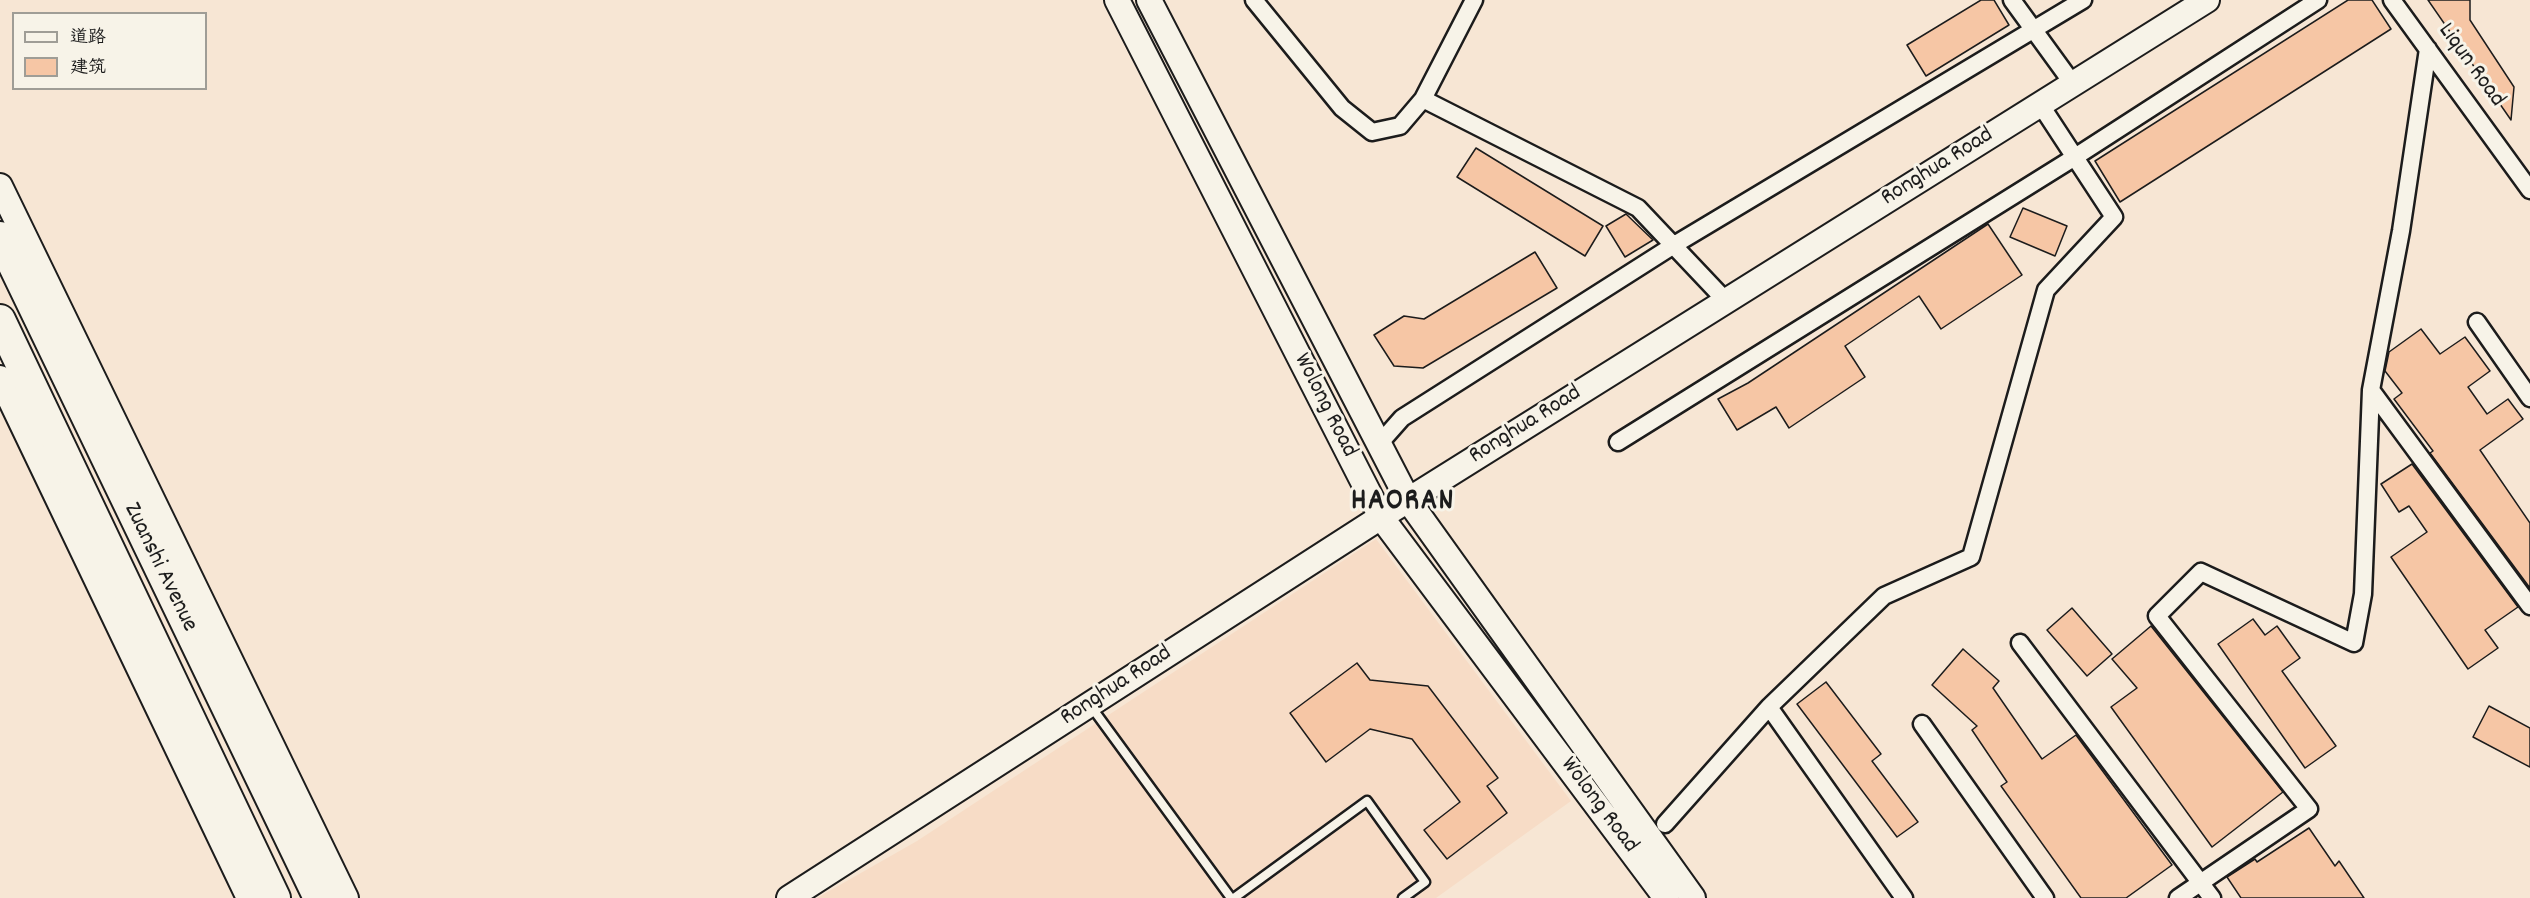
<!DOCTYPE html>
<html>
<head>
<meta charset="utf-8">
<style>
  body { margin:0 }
  #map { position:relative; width:2530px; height:898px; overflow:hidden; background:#f7e6d4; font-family:Dekko,"LXGW WenKai TC",sans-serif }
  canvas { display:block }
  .legend { position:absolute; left:12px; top:12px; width:195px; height:78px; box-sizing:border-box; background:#f7f3e8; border:2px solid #9f9d96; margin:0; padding:8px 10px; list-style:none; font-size:18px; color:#1c1c1c }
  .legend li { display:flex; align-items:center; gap:12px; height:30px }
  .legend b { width:30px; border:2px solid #9f9d96 }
</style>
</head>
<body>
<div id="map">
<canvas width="2530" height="898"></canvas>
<ul class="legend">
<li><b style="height:8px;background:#f7f3e8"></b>道路</li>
<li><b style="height:16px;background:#f6c6a5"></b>建筑</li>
</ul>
</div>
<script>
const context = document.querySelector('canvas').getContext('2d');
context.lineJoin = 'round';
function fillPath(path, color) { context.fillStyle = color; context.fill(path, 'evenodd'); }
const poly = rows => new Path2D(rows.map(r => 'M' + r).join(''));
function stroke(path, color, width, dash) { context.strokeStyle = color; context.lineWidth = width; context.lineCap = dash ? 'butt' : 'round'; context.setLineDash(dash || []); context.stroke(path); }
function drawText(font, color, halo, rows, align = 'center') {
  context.font = font + ' Dekko,sans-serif'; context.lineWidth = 6; context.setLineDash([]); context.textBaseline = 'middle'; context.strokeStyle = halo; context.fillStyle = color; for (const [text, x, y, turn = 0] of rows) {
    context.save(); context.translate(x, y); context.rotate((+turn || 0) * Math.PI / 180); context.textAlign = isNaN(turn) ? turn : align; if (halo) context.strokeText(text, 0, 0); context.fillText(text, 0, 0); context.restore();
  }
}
fillPath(poly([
  [1376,539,1571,801,1436,898,817,898,917,841]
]), '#f7dcc6');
const building = poly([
  [1981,0,1994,0,2009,25,1926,76,1907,45,1981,0],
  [2348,0,2372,0,2391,29,2120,202,2095,161,2348,0],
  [2428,0,2470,0,2470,20,2514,87,2511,120,2428,0],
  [1476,148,1603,226,1585,256,1457,177,1476,148],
  [2023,208,2067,226,2055,256,2010,237,2023,208],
  [1626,214,1653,240,1625,257,1606,226,1626,214],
  [1988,224,2022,275,1941,329,1919,296,1845,346,1865,377,1789,428,1776,407,1737,430,1718,399,1748,383,1988,224],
  [1535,252,1557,288,1423,368,1394,366,1374,335,1404,316,1424,319,1535,252],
  [2421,329,2440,354,2465,337,2490,371,2468,387,2487,414,2508,399,2523,419,2480,450,2530,523,2530,588,2430,453,2433,451,2394,399,2402,393,2385,371,2389,352,2421,329],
  [2412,464,2518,607,2485,630,2498,648,2468,669,2391,557,2427,532,2409,506,2399,512,2381,484,2412,464],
  [2072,608,2112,654,2087,676,2047,630,2072,608],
  [2253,619,2265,635,2277,626,2300,658,2282,671,2336,746,2305,768,2218,644,2253,619],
  [2151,626,2283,792,2212,847,2111,707,2137,688,2112,659,2151,626],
  [1963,649,1999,681,1993,688,2042,759,2076,735,2172,865,2126,898,2081,898,2001,786,2007,782,1972,730,1977,726,1932,685,1963,649],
  [1357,663,1370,680,1428,686,1498,778,1487,786,1507,813,1447,859,1424,830,1460,802,1412,739,1370,729,1326,762,1290,713,1357,663],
  [1826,682,1881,754,1872,761,1918,822,1897,837,1797,704,1826,682],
  [2489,706,2530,728,2530,767,2473,737,2489,706],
  [2309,828,2335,866,2339,861,2364,898,2241,898,2227,877,2255,859,2257,862,2309,828]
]);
fillPath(building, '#f6c6a5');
stroke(building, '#1c1c1c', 1.5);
const lane = poly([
  [1090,705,1231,898],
  [1234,898,1367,801,1425,882,1403,898]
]);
const street = poly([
  [1254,0,1342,108,1372,132,1400,126,1423,99],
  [1474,0,1423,99,1638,208,1726,301],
  [2012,0,2073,84],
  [2392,0,2530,190],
  [2477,322,2530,398],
  [2371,390,2530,606],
  [1618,442,2075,157,2318,0],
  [1379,444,1402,418,1674,245,2083,0],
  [2020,643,2212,898],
  [1769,707,1904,898],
  [1922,724,2045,898],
  [1665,824,1769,707,1884,596,1971,557,2046,290,2114,217,2040,104],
  [2178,898,2309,809,2157,616,2201,572,2354,643,2363,594,2371,390,2401,231,2428,49]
]);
const secondary = poly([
  [1117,0,1381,517,1666,898],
  [1149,0,1408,500,1693,898],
  [0,186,346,898],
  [0,378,249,898],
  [789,898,1381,517,2207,0]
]);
const highway = poly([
  [0,237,319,898],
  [0,320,275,898]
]);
stroke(lane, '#1c1c1c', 13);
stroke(street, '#1c1c1c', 21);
stroke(secondary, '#1c1c1c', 28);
stroke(highway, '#1c1c1c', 34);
stroke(lane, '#f7f3e8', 8);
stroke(street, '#f7f3e8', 16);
stroke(secondary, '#f7f3e8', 24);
stroke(highway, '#f7f3e8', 30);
drawText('24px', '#1c1c1c', '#f7f3e8', [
  ["Liqun Road",2470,66,54],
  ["Ronghua Road",1938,168,-32],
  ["Wolong Road",1324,406,63],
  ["Ronghua Road",1526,426,-32],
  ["Zuanshi Avenue",159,568,64],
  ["Ronghua Road",1117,687,-33],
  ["Wolong Road",1598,806,53]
]);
context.letterSpacing = '1.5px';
drawText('bold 30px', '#1c1c1c', '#f7f3e8', [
  ["HAORAN",1403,504]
]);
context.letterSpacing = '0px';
</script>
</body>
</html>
